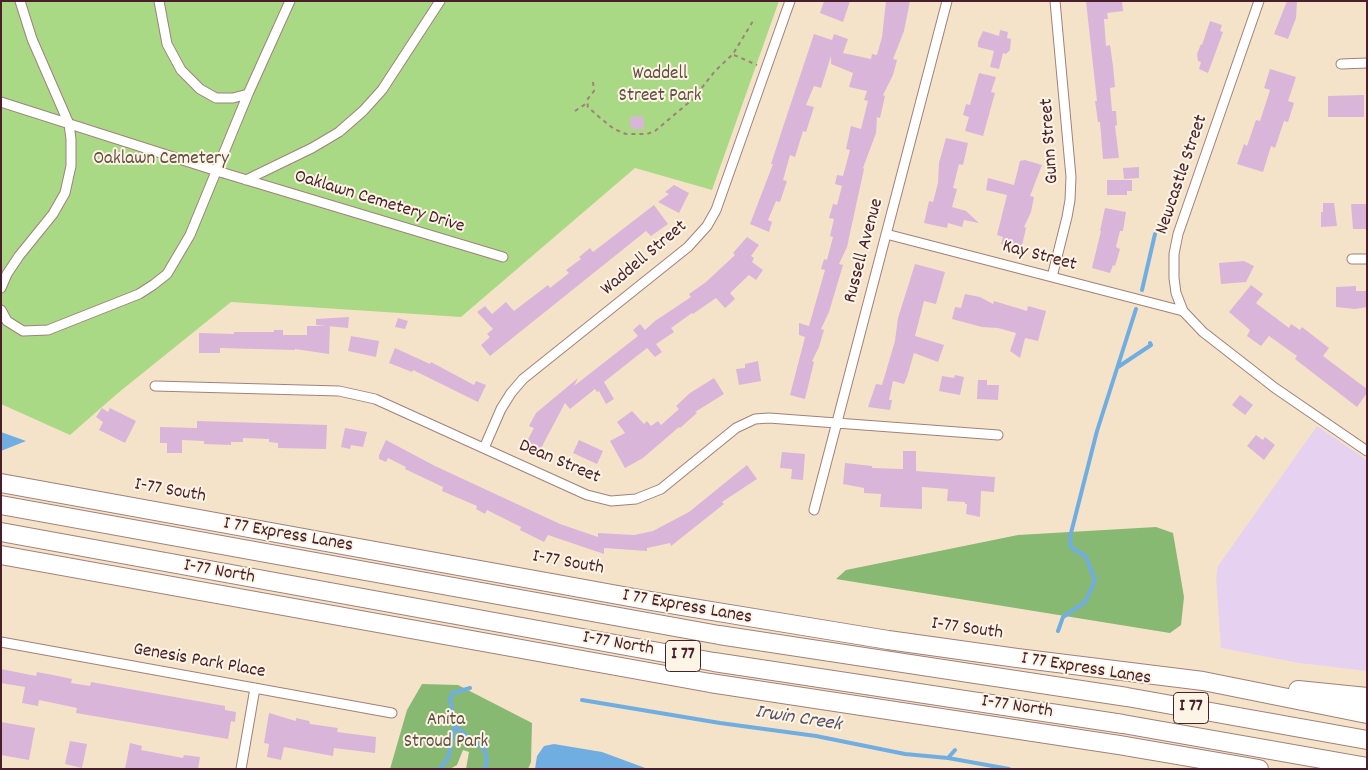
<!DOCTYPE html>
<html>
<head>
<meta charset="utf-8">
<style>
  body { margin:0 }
  #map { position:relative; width:1368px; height:770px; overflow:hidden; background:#f5e3c9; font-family:Dekko,sans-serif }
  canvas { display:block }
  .frame { position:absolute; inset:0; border:2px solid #4a1f2b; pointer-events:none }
</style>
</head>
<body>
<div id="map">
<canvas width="1368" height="770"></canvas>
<div class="frame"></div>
</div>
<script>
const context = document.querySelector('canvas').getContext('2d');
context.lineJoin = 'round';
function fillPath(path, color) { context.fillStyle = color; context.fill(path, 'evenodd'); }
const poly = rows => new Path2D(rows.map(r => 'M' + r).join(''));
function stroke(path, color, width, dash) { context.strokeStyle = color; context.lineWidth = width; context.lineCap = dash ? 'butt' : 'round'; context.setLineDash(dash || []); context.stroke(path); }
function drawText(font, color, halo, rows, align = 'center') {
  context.font = font + ' Dekko,sans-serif'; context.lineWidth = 4; context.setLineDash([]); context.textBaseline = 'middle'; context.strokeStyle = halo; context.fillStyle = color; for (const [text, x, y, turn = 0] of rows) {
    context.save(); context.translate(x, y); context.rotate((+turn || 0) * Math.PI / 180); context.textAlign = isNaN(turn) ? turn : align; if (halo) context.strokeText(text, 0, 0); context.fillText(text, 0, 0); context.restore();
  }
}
fillPath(poly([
  [1317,426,1367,460,1367,671,1299,663,1221,648,1216,578,1218,566]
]), '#e6d2f0');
fillPath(poly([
  [1,1,779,1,712,190,635,168,461,317,231,302,118,393,70,435,1,404]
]), '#aad986');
fillPath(poly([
  [1156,527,1173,533,1184,597,1181,625,1170,633,836,579,846,570,1018,535],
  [422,684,458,685,532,723,531,762,528,769,466,769,469,752,463,750,457,765,450,769,390,769,407,710]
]), '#87b973');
fillPath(poly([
  [1,432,26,441,1,451],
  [554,744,602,752,648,769,535,769,537,756,544,746]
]), '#70aee2');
stroke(poly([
  [1142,290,1155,234],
  [1118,367,1151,345,1150,343],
  [1058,631,1063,617,1085,602,1095,581,1086,557,1071,547,1070,537,1097,431,1136,309],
  [582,700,720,723,816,736,905,754,948,758,1009,769],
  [455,726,485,750,487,763,484,769],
  [948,758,955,750],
  [440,769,448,758,455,726,450,698,453,693,470,688]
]), '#70aee2', 4);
fillPath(poly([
  [824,1,850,1,843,22,820,13],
  [886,1,910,1,904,31,893,59,897,60,893,75,883,95,885,96,880,118,877,117,876,133,863,168,864,169,850,233,847,247,839,264,843,265,829,312,821,329,824,330,819,347,812,361,814,362,805,399,790,395,805,337,799,335,799,323,809,326,825,270,821,269,824,259,827,260,833,237,830,236,834,219,829,218,833,204,837,205,842,186,835,184,837,175,843,176,850,150,846,149,851,126,861,129,868,101,864,100,867,91,849,87,853,73,831,64,831,56,821,88,814,86,806,105,814,107,806,132,803,131,795,157,790,155,783,180,787,181,780,202,776,201,768,220,772,222,769,232,750,224,773,164,771,164,784,124,814,34,832,40,834,34,848,39,843,53,871,59,872,54,877,55,882,37],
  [1086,1,1122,1,1123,11,1107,13,1108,19,1104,19,1106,46,1110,45,1113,66,1115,87,1110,88,1112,111,1116,111,1117,125,1115,126,1119,158,1103,159,1100,122,1098,122,1095,101,1097,101,1095,83],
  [1287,1,1297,1,1296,18,1288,39,1274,34],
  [1210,21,1222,25,1220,31,1223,32,1208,73,1199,69,1201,62,1198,61,1197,54,1201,44,1202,45],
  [1000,30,1008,32,1007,38,1011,39,1010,50,1006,54,1003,53,999,69,990,67,994,51,978,47,978,42,983,31,999,36],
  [1270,69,1296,77,1288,101,1294,103,1288,122,1284,121,1275,148,1271,146,1263,172,1237,164,1244,144,1247,146,1256,120,1260,121,1270,90,1264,88],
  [979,73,996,77,991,92,995,93,983,136,965,131,969,117,963,115,966,104,970,105],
  [1364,95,1364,117,1328,117,1328,96],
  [643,116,644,129,631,129,630,117],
  [946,138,968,143,963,165,959,164,953,188,957,189,952,207,966,211,979,223,964,220,962,227,948,223,947,228,924,223,929,201,933,202,938,183,939,163],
  [1025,160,1042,165,1030,196,1034,197,1031,212,1024,227,1026,228,1021,250,1001,244,1003,237,997,235,1007,195,986,190,988,178,1014,185,1020,161],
  [1139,167,1139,178,1124,179,1123,168],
  [1107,180,1132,180,1132,191,1127,191,1127,195,1107,195],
  [674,185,689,193,679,213,658,202,669,194,665,192],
  [1323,203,1334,203,1337,226,1321,227,1321,212,1323,212],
  [1351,204,1367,204,1367,229,1353,229],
  [654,205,668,224,651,236,646,231,490,356,481,345,490,337,487,334,493,329,477,312,485,306,492,314,506,302,514,311,548,285,550,288,569,273,566,270,581,259,579,257,590,248,593,252],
  [1105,208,1126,212,1123,231,1120,231,1116,247,1120,249,1115,266,1113,265,1110,273,1092,268,1101,231,1100,231],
  [747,237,759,245,751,256,754,258,752,262,763,270,756,280,749,275,730,293,735,299,725,308,716,298,693,314,692,313,671,328,674,332,656,344,662,352,655,357,647,348,604,382,614,399,606,404,599,391,597,392,595,389,570,409,565,403,540,450,526,443,534,428,529,426,536,413,578,378,574,386,638,336,633,330,640,324,645,330,655,321,691,297,689,294,706,282,735,255,733,253],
  [1244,261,1254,266,1246,282,1221,284,1219,263],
  [915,264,945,272,936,304,924,301,915,336,944,345,938,362,914,353,907,377,904,384,893,381,889,400,892,400,890,410,868,407,876,384,882,385,895,341,898,318],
  [1251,285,1263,294,1256,303,1289,328,1291,324,1300,330,1302,327,1329,348,1323,356,1367,389,1367,393,1357,407,1295,359,1297,356,1269,336,1261,346,1247,336,1250,330,1229,312],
  [1356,286,1356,291,1367,291,1367,307,1355,309,1336,307,1336,287],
  [965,294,980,297,993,304,994,301,1027,311,1028,306,1046,311,1038,341,1025,338,1020,358,1010,351,1016,333,998,328,982,327,952,319,955,307,961,308],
  [349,317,348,328,316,325,316,319],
  [398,318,408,321,405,329,395,327],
  [307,326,330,326,329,354,295,349,295,350,220,348,220,353,199,353,199,333,234,334,234,332,274,332,274,330,283,330,283,335,307,335],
  [351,336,379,341,376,357,348,351],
  [395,348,430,364,431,362,474,385,476,381,486,385,478,402,413,370,412,372,389,363],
  [758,361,761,381,739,385,736,369,745,368,745,364],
  [955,375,964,377,960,395,939,391,942,376,954,378],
  [714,378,724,394,695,412,697,413,680,428,679,427,643,458,625,468,610,441,625,433,617,422,632,411,644,424,647,421,651,426,658,421,661,425,679,409,676,406,690,393],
  [978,380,987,380,987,385,999,385,998,400,977,399],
  [1240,395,1253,405,1245,415,1232,405],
  [102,408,108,412,110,408,136,421,125,443,99,430,103,422,96,417],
  [197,421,327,425,326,449,278,448,278,443,269,442,269,439,243,438,243,442,231,442,231,445,204,444,204,441,182,440,182,453,167,453,167,443,160,443,160,427,197,428],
  [345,428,367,432,363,447,351,445,350,449,341,447],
  [1256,435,1263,440,1265,437,1275,445,1264,460,1247,446],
  [386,440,435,466,560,524,598,537,598,533,634,535,653,531,689,512,747,465,757,479,722,502,724,504,671,546,670,543,647,548,647,551,604,548,604,554,548,535,544,542,520,530,521,527,487,510,485,514,476,509,477,506,442,491,443,487,405,469,406,467,388,458,386,462,379,459,379,455],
  [579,440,603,451,597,464,573,453],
  [903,451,916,451,916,471,995,477,994,492,981,491,980,517,966,514,967,504,965,504,965,502,947,501,948,489,922,487,922,509,880,507,881,494,864,493,864,488,843,484,845,463,872,466,872,468,903,469],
  [782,452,805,454,803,480,791,479,792,469,780,468],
  [1,669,36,676,37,672,58,676,72,679,71,683,90,686,91,682,225,706,225,710,236,712,235,722,231,721,228,739,76,713,77,708,39,700,38,706,22,703,25,687,1,683],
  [269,713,296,721,296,718,309,721,310,724,338,728,337,732,376,737,375,753,334,748,333,756,284,747,281,760,267,757,269,744,264,743],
  [1,722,35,728,29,760,1,755],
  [70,741,87,744,82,768,65,764],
  [130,743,142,746,141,750,183,758,184,755,200,757,198,769,125,769]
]), '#d9b5d9');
const minor = poly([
  [159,1,167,44,181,70,200,89,216,98,233,98,248,94],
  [1259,1,1178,234,1174,254,1174,278,1176,293,1183,311,1203,332,1275,388,1367,451],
  [1341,64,1367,63],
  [1,102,217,171,503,257],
  [246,180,312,148,339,132,363,111,382,90,440,1],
  [886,234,1183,311],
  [1352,259,1367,259],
  [1052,277,1067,217,1070,200,1071,177,1055,1],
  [1,288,7,274,19,256,53,214,65,193,71,166,71,139,69,124,32,39,20,1],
  [1,310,7,321,23,331,48,330,139,294,153,285,167,274,190,235,248,94,290,1],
  [155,386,339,391,375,399,587,495,611,501,636,499,661,489,736,428,755,419,769,418,998,435],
  [484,448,501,409,511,393,523,379,688,247,707,226,716,210,790,1],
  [814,510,947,1],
  [1,642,392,713],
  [241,769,255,688]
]);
const motorway = poly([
  [1,483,651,601,888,640,1017,658,1203,681,1367,714],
  [1,505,719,635,1127,697,1367,740],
  [1,532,714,662,1123,724,1367,767],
  [1,555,710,683,1119,745,1259,769],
  [1298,690,1367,697]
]);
stroke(minor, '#a0817a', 11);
stroke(motorway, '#a0817a', 20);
stroke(poly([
  [734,55,757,65],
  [593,82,594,91,587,100,588,107,598,116,614,129,626,134,647,134,655,131,693,99,715,71,733,54,753,21],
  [575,111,587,103]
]), '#a0817a', 2, [4, 4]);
stroke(minor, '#fff', 9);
stroke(motorway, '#fff', 18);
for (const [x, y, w] of [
  [683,656,35],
  [1191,708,35]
]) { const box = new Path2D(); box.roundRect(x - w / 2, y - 15.5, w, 31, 4); context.fillStyle = '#fcf5e5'; context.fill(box); stroke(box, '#4a1f2b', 1); }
drawText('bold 18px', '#4a1f2b', null, [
  ["I 77",683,656],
  ["I 77",1191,708]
]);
drawText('19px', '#624e42', '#fcf5e5', [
  ["Waddell",660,75],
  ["Street Park",660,97],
  ["Oaklawn Cemetery",161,160],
  ["Anita",446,721],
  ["Stroud Park",446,743]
]);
drawText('19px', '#4a1f2b', '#fcf5e5', [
  ["Gunn Street",1051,141,-94],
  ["Newcastle Street",1183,175,-71],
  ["Oaklawn Cemetery Drive",379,203,17],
  ["Russell Avenue",865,251,-75],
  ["Kay Street",1039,257,15],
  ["Waddell Street",645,259,-40],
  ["Dean Street",559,463,23],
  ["I-77 South",170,492,10],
  ["I 77 Express Lanes",288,536,10],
  ["I-77 South",568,564,10],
  ["I-77 North",219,573,10],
  ["I 77 Express Lanes",687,608,10],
  ["I-77 South",967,630,8],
  ["I-77 North",618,645,10],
  ["Genesis Park Place",199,662,10],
  ["I 77 Express Lanes",1086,670,9],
  ["I-77 North",1017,708,9]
]);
drawText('italic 20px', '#57516b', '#fcf5e5', [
  ["Irwin Creek",798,720,9]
]);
</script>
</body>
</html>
